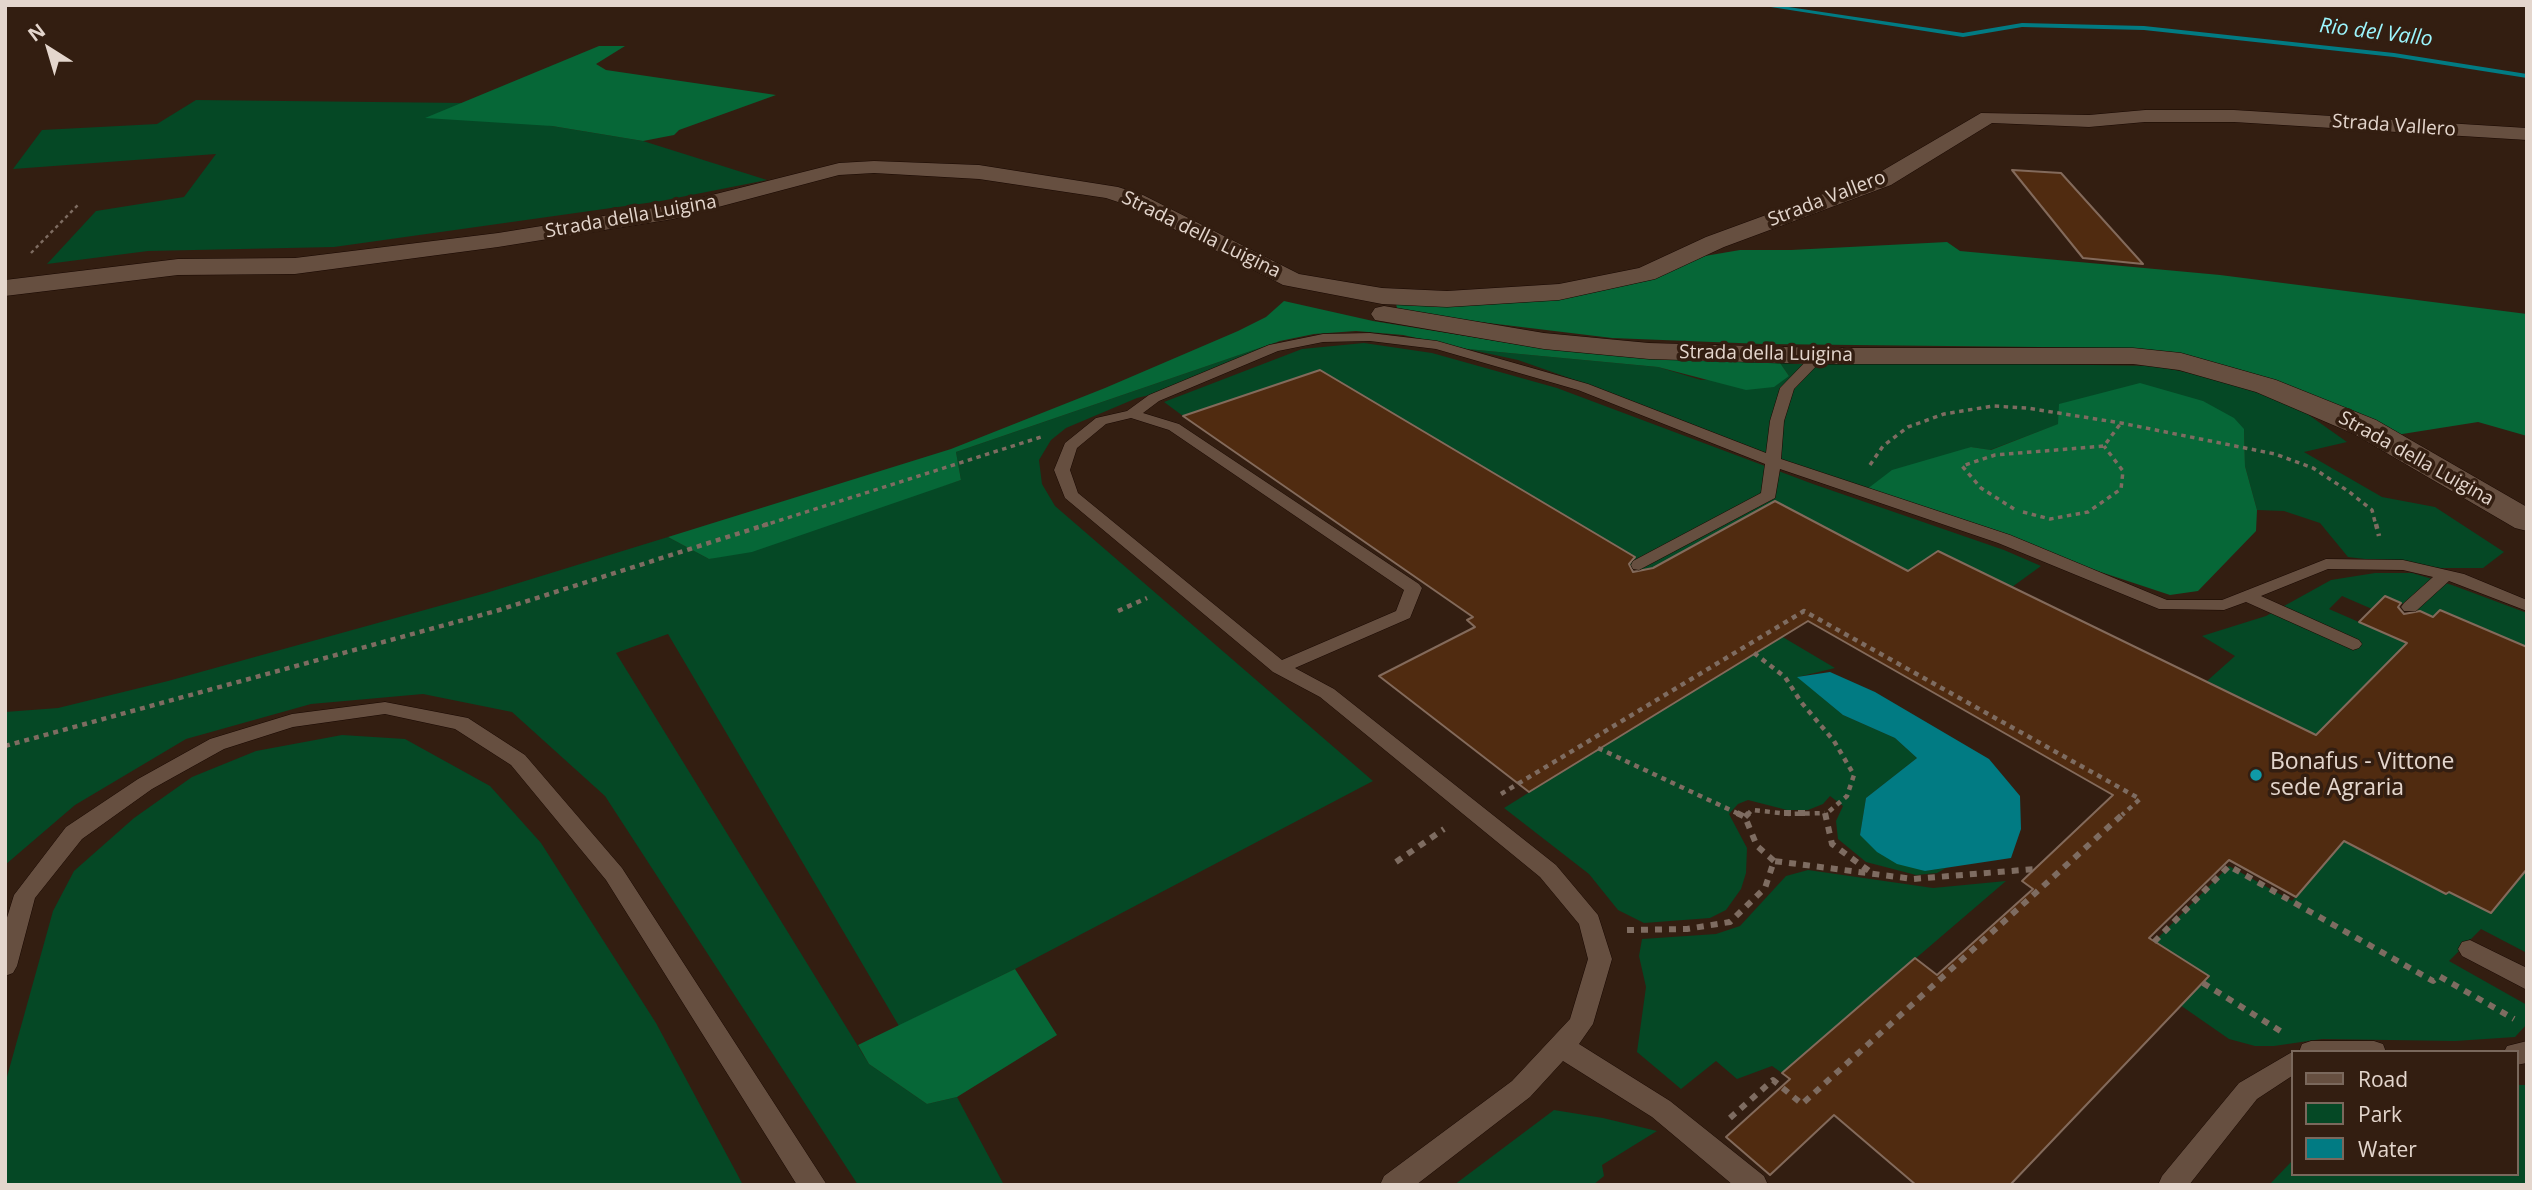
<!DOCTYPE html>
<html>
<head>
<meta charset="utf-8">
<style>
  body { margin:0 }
  #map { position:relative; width:2532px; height:1190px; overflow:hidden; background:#331e11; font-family:"Open Sans",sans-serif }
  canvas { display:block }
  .frame { position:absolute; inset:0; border:7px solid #e4d6cd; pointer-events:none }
  .legend { position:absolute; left:2291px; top:1050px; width:228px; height:126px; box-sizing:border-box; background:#331e11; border:2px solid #7a685c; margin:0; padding:9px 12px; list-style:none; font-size:21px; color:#e4d6cd }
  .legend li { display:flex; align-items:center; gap:14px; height:35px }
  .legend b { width:35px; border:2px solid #7a685c }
  .north { position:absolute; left:14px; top:14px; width:70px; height:70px; -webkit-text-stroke:5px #331e11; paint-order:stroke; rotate:323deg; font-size:19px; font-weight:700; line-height:28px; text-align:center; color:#e4d6cd }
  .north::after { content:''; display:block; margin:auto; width:24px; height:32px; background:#e4d6cd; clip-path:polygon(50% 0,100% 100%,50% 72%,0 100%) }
</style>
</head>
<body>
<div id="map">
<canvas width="2532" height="1190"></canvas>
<div class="frame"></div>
<ul class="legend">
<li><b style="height:9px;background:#664f40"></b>Road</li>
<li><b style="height:19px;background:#054825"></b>Park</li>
<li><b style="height:19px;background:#017b83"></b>Water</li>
</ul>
<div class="north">N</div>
</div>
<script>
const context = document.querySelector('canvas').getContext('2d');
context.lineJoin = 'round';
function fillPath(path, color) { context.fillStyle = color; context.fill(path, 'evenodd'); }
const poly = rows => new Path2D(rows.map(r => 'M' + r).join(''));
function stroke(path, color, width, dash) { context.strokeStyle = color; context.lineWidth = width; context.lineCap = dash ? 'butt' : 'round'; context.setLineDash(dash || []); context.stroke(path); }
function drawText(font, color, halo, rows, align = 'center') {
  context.font = font + ' "Open Sans",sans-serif'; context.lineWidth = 7; context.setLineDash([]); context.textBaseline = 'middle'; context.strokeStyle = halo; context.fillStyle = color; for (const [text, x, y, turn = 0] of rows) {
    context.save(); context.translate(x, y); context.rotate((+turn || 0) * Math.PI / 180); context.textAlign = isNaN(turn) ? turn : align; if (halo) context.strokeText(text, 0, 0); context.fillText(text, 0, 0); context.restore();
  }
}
fillPath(poly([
  [196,100,464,103,552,126,643,141,767,180,661,201,334,247,148,251,47,264,96,211,184,197,216,154,13,169,42,130,157,124],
  [1280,341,1162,392,1137,398,1066,428,1051,440,1039,460,1042,484,1055,506,1373,781,1015,969,899,1026,668,634,616,653,869,1064,927,1104,957,1097,1004,1185,858,1185,605,796,512,712,423,694,311,704,186,739,75,805,5,865,5,712,58,708,168,681,486,593,668,537,709,559,961,480,956,452],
  [1364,343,1432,353,1557,388,1813,484,2004,550,2041,566,2012,587,1938,551,1908,571,1774,501,1643,574,1628,565,1630,562,1320,370,1183,416,1164,402,1302,349],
  [1467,349,1658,367,1701,380,1789,376,1778,360,2157,366,2221,380,2296,406,2347,442,2304,452,2382,497,2435,507,2504,552,2483,568,2441,568,2348,557,2320,523,2284,511,2257,510,2245,466,2244,429,2059,424,1990,450,1971,447,1864,491,1609,392,1518,360],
  [2375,573,2412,573,2452,585,2527,613,2527,647,2440,610,2433,617,2385,596,2372,609,2342,596,2329,609,2407,643,2329,722,2357,764,2279,716,2207,681,2235,656,2202,636,2266,616,2331,580],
  [1781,636,1835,668,1798,677,1843,715,1895,738,1917,758,1866,798,1860,835,1925,871,1946,868,1937,873,1916,875,1866,862,1838,839,1836,821,1843,806,1830,796,1823,804,1808,810,1787,810,1748,800,1738,804,1729,814,1747,848,1746,873,1741,889,1726,910,1710,918,1644,923,1618,910,1589,874,1504,808],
  [342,735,405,739,490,786,541,843,656,1023,743,1185,5,1185,5,1084,53,911,74,871,134,818,192,777,256,751],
  [2344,841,2445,894,2449,892,2491,913,2527,869,2527,953,2481,929,2449,961,2527,1005,2527,1024,2515,1037,2455,1041,2322,1039,2274,1046,2255,1046,2229,1039,2180,1005,2210,977,2154,942,2229,866,2292,901],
  [1808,870,1933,888,2006,881,1782,1073,1772,1066,1737,1079,1716,1061,1681,1089,1637,1052,1646,987,1639,956,1642,939,1716,934,1740,926,1786,876],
  [2516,1085,2527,1085,2527,1185,2269,1185,2292,1161,2292,1174,2516,1174],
  [1554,1110,1603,1118,1657,1131,1602,1165,1604,1176,1593,1185,1454,1185]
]), '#054825');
fillPath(poly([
  [599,46,625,46,596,64,606,70,776,95,679,130,674,135,643,141,552,126,425,118],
  [1947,242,1960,251,2220,275,2527,314,2527,436,2478,422,2396,435,2129,348,1763,344,1612,338,1398,312,1395,300,1558,296,1699,257,1740,250,1791,250],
  [1284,301,1373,321,1521,345,1778,360,1789,376,1774,387,1746,390,1658,367,1467,349,1403,335,1356,331,1314,334,1280,341,956,452,961,480,752,552,709,559,668,537,951,449,1105,388,1238,331,1266,317],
  [2140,383,2203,401,2234,418,2244,429,2245,466,2257,510,2256,531,2198,591,2170,595,1862,493,1892,470,1971,447,1991,450,2058,424,2059,404],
  [1015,969,1057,1035,957,1097,927,1104,869,1064,858,1045]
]), '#066737');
fillPath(poly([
  [1830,672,1875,692,1989,759,2020,796,2021,829,2011,858,1925,871,1897,864,1877,852,1860,835,1866,798,1917,758,1895,738,1843,715,1797,677]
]), '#017b83');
fillPath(poly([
  [1758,5,1775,5,1963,33,2022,23,2144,26,2394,53,2527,74,2527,78,2394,57,2144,30,2022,27,1963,37,1758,5]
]), '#017b83');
const building = poly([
  [2012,170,2061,173,2143,264,2083,258,2012,170],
  [1320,370,1635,557,1629,564,1633,572,1653,568,1775,501,1908,571,1938,551,2316,735,2407,643,2359,622,2385,596,2401,603,2398,607,2404,614,2420,611,2433,617,2440,610,2527,647,2527,869,2491,913,2449,892,2446,894,2344,841,2296,897,2229,860,2149,938,2209,976,2010,1185,1916,1185,1834,1115,1770,1175,1726,1137,1790,1079,1782,1073,1915,958,1937,975,2033,889,2022,881,2113,795,1808,621,1529,792,1379,676,1475,627,1467,620,1473,617,1183,416,1320,370]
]);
fillPath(building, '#502b10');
stroke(building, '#836a5b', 2);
const lane = poly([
  [1370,333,1437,341,1588,384,1766,453,1770,421,1780,388,1814,353,1819,352,1826,356,1794,389,1784,421,1781,459,2010,535,2167,600,2222,600,2326,559,2403,560,2464,574,2527,600,2527,611,2449,581,2416,611,2404,611,2401,607,2404,603,2433,577,2403,570,2328,569,2261,596,2359,640,2362,644,2359,648,2353,650,2246,602,2224,610,2159,609,1998,543,1780,469,1775,498,1639,570,1633,569,1631,565,1633,561,1761,493,1765,464,1578,390,1436,349,1370,341,1323,342,1278,351,1159,401,1143,413,1179,424,1419,584,1422,588,1410,618,1295,668,1334,689,1556,865,1598,915,1612,959,1593,1024,1579,1044,1670,1101,1764,1176,1768,1185,1733,1185,1652,1117,1563,1061,1530,1097,1416,1185,1380,1185,1384,1176,1512,1081,1570,1019,1588,959,1579,924,1540,877,1320,697,1273,672,1065,498,1054,470,1065,443,1096,418,1127,411,1149,395,1269,345,1323,334,1370,333],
  [1131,418,1169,430,1404,590,1396,611,1282,660,1078,493,1070,470,1077,448,1106,424,1131,418],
  [385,702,468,718,525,755,622,868,827,1185,797,1185,606,880,511,765,455,729,385,714,293,727,224,749,152,789,82,839,35,898,17,966,13,973,5,976,5,924,14,895,66,827,138,779,210,739,292,714,385,702],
  [2470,940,2527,968,2527,990,2462,956,2458,949,2462,942,2470,940],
  [2311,1041,2374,1041,2383,1044,2386,1052,2299,1052,2302,1044,2311,1041],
  [2527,1041,2527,1063,2516,1065,2516,1052,2504,1052,2507,1046,2527,1041],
  [2292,1052,2292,1076,2257,1099,2189,1185,2158,1185,2162,1176,2239,1083,2292,1052]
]);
const street = poly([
  [2145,110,2234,110,2527,128,2527,140,2234,122,2145,122,2089,127,1992,123,1891,185,1724,247,1655,279,1559,300,1447,307,1382,304,1283,285,1127,205,1106,198,979,179,874,173,839,175,673,219,498,247,295,274,178,275,5,296,5,280,178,259,295,258,498,233,672,205,839,163,874,161,979,165,1118,187,1143,195,1299,274,1382,288,1447,291,1559,284,1639,268,1706,237,1875,175,1981,113,2089,115,2145,110],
  [1384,306,1544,333,1649,343,1819,348,2133,348,2181,353,2276,380,2376,420,2527,507,2527,531,2515,528,2354,434,2256,392,2179,370,2133,364,1819,364,1649,359,1544,349,1375,320,1371,314,1375,308,1384,306]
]);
stroke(lane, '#190800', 1);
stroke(street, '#190800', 1);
stroke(poly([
  [31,253,79,204]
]), '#7e6c61', 2.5, [3.5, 3.5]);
stroke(poly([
  [1870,465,1883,446,1908,427,1944,414,1993,406,2027,408,2121,423,2275,454,2313,468,2348,491,2372,510,2376,526],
  [2014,509,1981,488,1962,466,1995,455,2104,446,2121,423],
  [2023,512,2050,519,2088,512,2121,489,2123,471,2104,446],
  [762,526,1041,437]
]), '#7e6c61', 3.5, [4.5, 4.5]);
stroke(poly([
  [2376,524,2379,536],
  [1118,611,1147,598],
  [1754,653,1785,677,1801,702,1834,741,1854,775,1847,796,1825,815],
  [5,746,496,611,768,524],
  [1598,748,1741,815],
  [1501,794,1804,611,2140,799,2122,815],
  [1747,815,1752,810,1790,814,1825,813]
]), '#7e6c61', 4.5, [5, 5]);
stroke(poly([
  [1737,813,1745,817,1757,846,1774,861],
  [1784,813,1812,813],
  [1825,813,1832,844,1872,873],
  [1745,817,1749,813],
  [1396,862,1444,829],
  [1627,930,1687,929,1730,922,1765,888,1774,861,1913,879,2035,869],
  [2154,942,2229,866,2433,981,2439,976,2514,1019],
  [2203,983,2282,1032],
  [1730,1118,1773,1080,1802,1104,2124,813]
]), '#7e6c61', 6, [7, 7]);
fillPath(lane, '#664f40');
fillPath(street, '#664f40');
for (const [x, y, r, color] of [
  [2256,775,7,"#0f9aa8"]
]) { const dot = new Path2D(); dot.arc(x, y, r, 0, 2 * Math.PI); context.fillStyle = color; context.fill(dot); stroke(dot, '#331e11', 2.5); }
drawText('19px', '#e4d6cd', '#331e11', [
  ["Strada Vallero",2394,126,4],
  ["Strada Vallero",1827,199,-21],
  ["Strada della Luigina",631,217,-10],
  ["Strada della Luigina",1201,235,26],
  ["Strada della Luigina",1766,354,1],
  ["Strada della Luigina",2416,459,29]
]);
drawText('italic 21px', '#9cf5fd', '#331e11', [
  ["Rio del Vallo",2376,33,7]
]);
drawText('23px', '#e4d6cd', '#331e11', [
  ["Bonafus - Vittone",2270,762],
  ["sede Agraria",2270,788]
], 'left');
</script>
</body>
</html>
